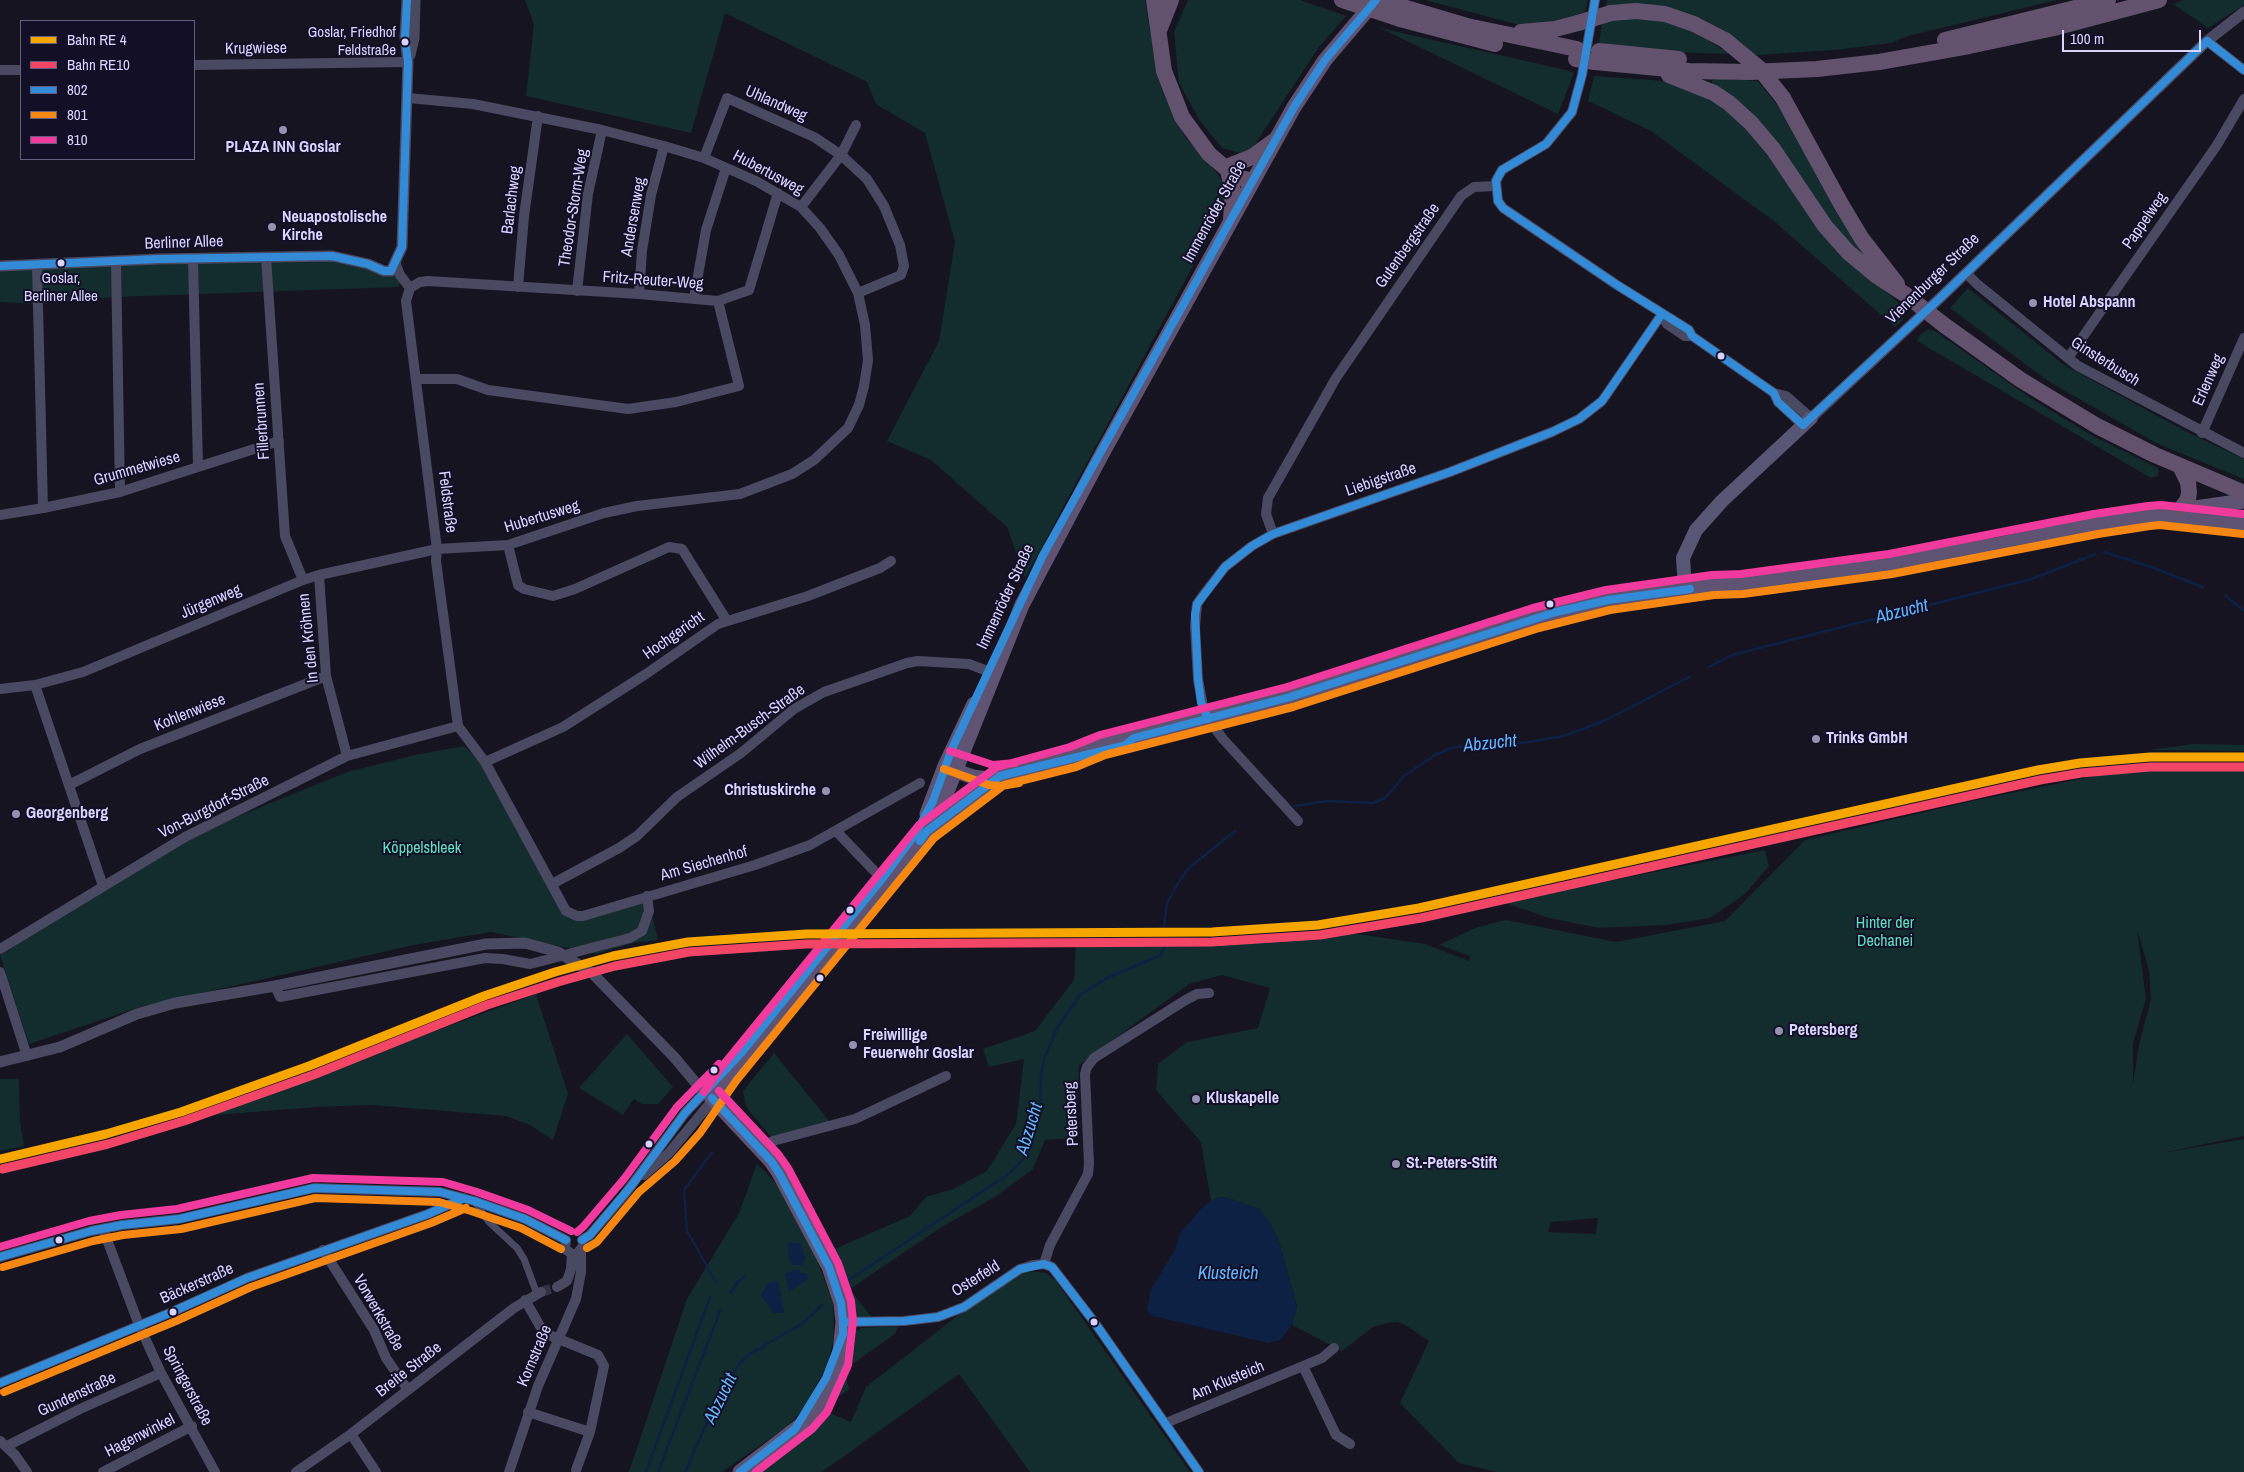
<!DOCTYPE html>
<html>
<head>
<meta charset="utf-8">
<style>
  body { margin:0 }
  #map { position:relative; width:2244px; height:1472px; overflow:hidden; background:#161421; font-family:"Archivo Narrow",sans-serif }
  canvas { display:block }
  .legend { position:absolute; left:20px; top:20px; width:175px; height:140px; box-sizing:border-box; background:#130f26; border:1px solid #625e7d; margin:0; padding:6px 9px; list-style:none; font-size:15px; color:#d9d4ff }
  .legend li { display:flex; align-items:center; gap:10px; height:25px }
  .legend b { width:25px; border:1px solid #625e7d }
  .scale { position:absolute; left:2062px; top:30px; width:139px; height:22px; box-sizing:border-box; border:2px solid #d9d4ff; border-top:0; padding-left:6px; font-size:15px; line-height:18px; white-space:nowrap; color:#d9d4ff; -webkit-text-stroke:4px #130f26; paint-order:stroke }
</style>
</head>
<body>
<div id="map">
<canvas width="2244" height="1472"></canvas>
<ul class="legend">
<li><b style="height:6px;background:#f7a600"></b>Bahn RE 4</li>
<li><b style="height:6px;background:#f34667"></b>Bahn RE10</li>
<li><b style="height:6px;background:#338bd7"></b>802</li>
<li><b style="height:6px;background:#f68712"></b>801</li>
<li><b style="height:6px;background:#f13a9d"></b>810</li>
</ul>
<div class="scale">100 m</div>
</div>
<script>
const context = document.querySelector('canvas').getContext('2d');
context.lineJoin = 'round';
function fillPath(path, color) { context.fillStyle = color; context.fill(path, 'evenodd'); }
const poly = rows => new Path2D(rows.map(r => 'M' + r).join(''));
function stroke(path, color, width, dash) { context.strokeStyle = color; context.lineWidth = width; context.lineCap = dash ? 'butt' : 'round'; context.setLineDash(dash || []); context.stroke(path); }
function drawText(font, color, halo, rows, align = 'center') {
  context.font = font + ' "Archivo Narrow",sans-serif'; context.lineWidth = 4; context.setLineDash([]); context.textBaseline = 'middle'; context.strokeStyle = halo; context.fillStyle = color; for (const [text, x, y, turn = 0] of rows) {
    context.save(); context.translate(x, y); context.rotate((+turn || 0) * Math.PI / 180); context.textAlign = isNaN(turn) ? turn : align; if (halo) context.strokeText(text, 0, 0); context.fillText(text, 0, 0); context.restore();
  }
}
fillPath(poly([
  [525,0,1145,0,1158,78,1185,137,1213,168,1227,188,1224,208,1025,578,1007,527,931,460,887,441,939,341,955,242,925,133,876,104,867,82,725,13,691,133,526,96,534,25],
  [1188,0,1300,0,1346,16,1319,47,1248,155,1222,148,1200,121,1179,83,1174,32],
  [1425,0,1588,0,1585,12,1557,22,1523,26],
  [1607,0,2057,0,1908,36,1891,43,1834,50,1757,55,1668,52,1599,43,1602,23,1620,17,1679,23,1722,49,1742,43,1722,29,1702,19,1640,3,1606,6],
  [2184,0,2244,0,2244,5,2208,28,2173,4],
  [1380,28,1566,70,1574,73,1558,114],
  [1594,76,1664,81,1692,89,1715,100,1740,121,1770,159,1819,230,1903,307,1904,313,1902,321,1895,327,1775,222,1651,131,1588,101],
  [1713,78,1758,81,1781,110,1839,217,1875,265,1866,262,1711,85],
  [332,256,391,271,401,281,398,287,116,297,38,304,0,302,0,266],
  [1968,288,2064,365,2187,432,2244,459,2244,479,2156,443,2048,381,1950,308],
  [1928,329,1935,331,2032,399,2091,435,2158,468,2159,471,2157,476,2151,478,1917,341,1920,335],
  [2194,744,2244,745,2244,751,2150,750],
  [464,746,490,771,566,911,577,916,647,896,658,940,633,943,596,954,491,932,414,945,140,1007,29,1044,0,955,185,838,347,772,415,755],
  [2173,769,2244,771,2244,1136,2161,1153,2244,1139,2244,1472,1496,1472,1459,1463,1400,1403,1429,1341,1407,1326,1397,1322,1388,1323,1373,1327,1342,1351,1292,1325,1297,1306,1279,1242,1271,1225,1259,1209,1228,1198,1220,1197,1211,1201,1201,1142,1156,1090,1158,1064,1187,1042,1258,1028,1270,988,1222,975,1189,984,1079,1065,1076,1138,1045,1140,1033,1169,995,1197,940,1228,850,1289,872,1318,857,1317,851,1311,847,1303,843,1286,846,1280,832,1250,910,1216,926,1197,953,1189,987,1171,1016,1124,1024,1059,989,1067,983,1049,1035,1031,1074,980,1076,943,1259,939,1351,933,1425,944,1469,961,1470,956,1439,945,1475,928,1506,920,1616,942,1725,921,1805,840,1972,801,2105,774],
  [2137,929,2149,970,2151,999,2139,1045,2133,1085,2133,1043,2146,999],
  [1598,1218,1596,1234,1548,1232,1551,1222],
  [1765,850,1769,866,1745,894,1710,918,1666,925,1599,928,1549,918,1503,902],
  [536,994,568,1094,553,1140,530,1125,506,1116,372,1105,317,1107,215,1115,247,1100],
  [627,1034,673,1087,658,1104,642,1104,634,1099,623,1115,579,1088],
  [774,1053,830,1122,771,1137,746,1107,743,1091],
  [0,1079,19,1079,20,1122,24,1146,0,1151],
  [757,1164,773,1180,804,1227,833,1302,834,1336,828,1363,804,1408,788,1426,722,1472,629,1472,687,1299,739,1213],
  [1029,1271,1046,1273,1056,1281,1190,1472,1030,1472,959,1374,822,1472,751,1472,822,1414,832,1414,851,1422,866,1387,961,1313,1018,1275],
  [898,1326,895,1334,851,1365,847,1380,849,1390,833,1400,830,1400,842,1381,838,1379,847,1341,852,1333,862,1328]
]), '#132c2d');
fillPath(poly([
  [1220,1197,1228,1198,1259,1209,1271,1225,1279,1242,1297,1306,1292,1325,1280,1340,1268,1343,1153,1316,1147,1310,1151,1289,1175,1250,1180,1233,1201,1209,1211,1201],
  [788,1243,801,1243,805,1257,803,1265,792,1265,788,1255],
  [797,1269,802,1273,806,1273,808,1279,789,1292,785,1274],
  [778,1281,784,1313,773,1313,761,1295,768,1283]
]), '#0d2144');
stroke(poly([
  [2104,552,2154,568,2203,587],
  [2225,595,2244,611],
  [1709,667,1730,656,1748,651,2032,579,2095,554],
  [1295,806,1327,801,1373,803,1385,798,1404,776,1435,755,1451,748,1477,744,1522,743,1564,736,1606,720,1689,677],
  [1164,926,1167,903,1180,880,1189,868,1235,831],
  [712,1152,684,1190,687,1231,716,1282],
  [846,1282,1007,1175,1017,1166,1026,1155,1032,1137,1040,1108,1041,1074,1045,1056,1059,1025,1080,995,1107,978,1161,955,1165,946],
  [731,1293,738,1281,744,1277],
  [646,1472,710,1297],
  [658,1472,720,1311],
  [685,1472,705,1427,738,1365,747,1356,803,1323,822,1305]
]), '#0d2144', 2.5);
stroke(poly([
  [541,1292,557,1287]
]), '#333142', 10, [10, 5]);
stroke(poly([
  [474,1201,489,1222,517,1248,524,1259,537,1294]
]), '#4a4962', 7);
stroke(poly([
  [1595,0,1582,75,1572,112,1546,144,1502,170,1496,181,1498,201,1503,208,1617,285,1689,330,1692,336,1774,393,1778,402,1803,425],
  [2207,41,2244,70],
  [194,65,408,62],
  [0,70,21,70],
  [704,158,727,98,814,137,841,155,867,179,884,206,900,245,904,266,901,275,858,293],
  [801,207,841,155,856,125],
  [266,257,285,536,303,580],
  [193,259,198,467],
  [116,262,120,492],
  [395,262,400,275,410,288,406,301,437,549,436,561,458,726,485,762,566,911,577,916,583,916,755,865,810,845,920,783],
  [37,265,43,508],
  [1966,273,1977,284,2078,366,2244,453],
  [518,287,524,216,538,116],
  [410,288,420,282,428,281,639,294,718,301,739,386,676,402,628,409,488,390,457,379,416,379],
  [577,291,588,194,602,130],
  [639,294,642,251,651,195,664,146],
  [694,298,706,230,726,168],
  [718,301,749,290,778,193],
  [1662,314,1667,324,1685,336,1692,336],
  [2068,358,2217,145,2244,99],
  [1774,393,1786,396,1811,418],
  [2202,433,2244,338],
  [0,515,43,508,120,492,279,441],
  [1273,534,1266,514,1268,498,1336,378,1461,196,1474,187,1496,186],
  [508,545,518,585,524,589,553,596,575,589,669,547,682,549,727,621],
  [319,575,326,676,347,756],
  [35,685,103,886],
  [0,689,35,685,83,672,303,580,319,575,437,549,508,545,604,513,637,506,740,494,792,474,814,460,848,428,859,405,864,386,868,360,865,325,858,293,839,255,820,228,801,207,756,181,704,158,664,146,602,130,473,104,408,98],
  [485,762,563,727,646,674,718,624,808,596,880,568,891,561],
  [69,785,140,749,326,676],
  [1298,821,1223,739,1208,719,1203,707,1198,679,1195,627,1197,604,1204,594,1225,567,1252,546,1273,534,1450,472,1552,432,1579,419,1602,401,1662,314],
  [836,831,882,879],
  [552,884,619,848,637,836,677,797,741,753,794,709,824,692,907,663,918,661,969,664,990,672],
  [591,948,630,938,642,931,649,911,647,896],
  [0,949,185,837,347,756,458,726],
  [0,972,27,1056],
  [275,986,280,997,485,958,503,959,530,964,542,961],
  [759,1149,773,1141,855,1119,946,1076],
  [644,1175,668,1154,711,1102],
  [103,1229,139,1325,161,1373,215,1472],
  [566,1240,565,1249,572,1254,577,1254,583,1246],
  [582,1240,590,1235,625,1194,685,1113,704,1093],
  [323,1250,374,1330,386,1358,408,1390],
  [0,1257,91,1231,122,1225,179,1219,314,1188,440,1192,474,1201,525,1219,566,1240],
  [1044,1264,1050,1245,1088,1174,1089,1164,1085,1074,1087,1067,1094,1058,1184,1001,1197,994,1209,993],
  [557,1287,567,1281,571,1269,572,1254],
  [525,1300,544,1333,598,1355,604,1366,590,1432,576,1470],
  [843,1322,904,1321,938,1317,964,1307,1020,1269,1033,1265,1044,1264,1052,1267,1095,1323,1199,1472],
  [1303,1366,1336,1435,1350,1444],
  [0,1383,172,1312,247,1278,428,1214,464,1198],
  [528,1412,590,1432],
  [1166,1423,1303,1366,1322,1358,1334,1348],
  [351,1434,376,1472],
  [0,1441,15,1455,27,1472],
  [7,1446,80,1409,161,1373],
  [103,1472,192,1426],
  [296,1472,351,1434,514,1308,541,1292],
  [509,1472,538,1386,576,1299,581,1272,581,1251]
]), '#4a4962', 10);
stroke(poly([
  [410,55,414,38,415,0],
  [0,266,159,259,332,256,368,264,384,271,391,271,402,247,408,62,405,38,407,0],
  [1811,418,1939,299,2207,41,2244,12],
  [0,1062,60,1047,137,1014,175,1003,275,986,486,944,525,943,558,952,592,973,675,1058,704,1093]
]), '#4a4962', 11);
stroke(poly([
  [1685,590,1683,558,1696,530,1722,501,1811,418]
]), '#575674', 14);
stroke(poly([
  [2174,511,2244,501],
  [1073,757,1102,745,1290,697,1536,618,1608,600,1713,585,1742,584,1891,564,1996,545,2096,524,2149,516,2160,515,2244,524],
  [948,768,973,777,988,779,1083,755],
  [927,814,945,766,974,704],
  [932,828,997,778],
  [740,1472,805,1422,818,1407,839,1362,843,1322,841,1303,829,1267,779,1173,771,1161,712,1098,728,1075,922,838,938,814,1022,605,1103,452,1294,107,1325,60,1375,1]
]), '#5e5373', 15);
stroke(poly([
  [1154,0,1164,71,1182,117,1209,154,1228,170,1241,178,1252,181],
  [1379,0,1467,26,1577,49],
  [1611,13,1636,11,1665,14,1694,24,1725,40],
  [1400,19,1495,44],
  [1160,28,1171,0],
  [1521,32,1555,29,1578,23],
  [1945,40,2108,0],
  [1599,51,1679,59],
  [1595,62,1689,71,1750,72,1817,69,1879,62,1969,46,2054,28,2159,0],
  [1669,75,1714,93,1729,103,1751,123,1773,149,1825,226,1848,252,1877,276,1906,295],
  [1783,98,1841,204,1862,239,1897,284],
  [1229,166,1252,157,1274,141],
  [1228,170,1233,192,1231,219],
  [1944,325,2021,380,2097,426,2155,455,2244,493],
  [2180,466,2188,482,2189,492,2188,499,2181,509]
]), '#62526e', 16);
stroke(poly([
  [542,961,591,948]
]), '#4a4962', 10);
stroke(poly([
  [1342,0,1400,19],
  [1578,23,1611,13],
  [1725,40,1760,69,1783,98],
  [1576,59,1595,62],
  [1906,295,1944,325]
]), '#62526e', 16);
stroke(poly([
  [1595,0,1582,75,1572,112,1546,144,1502,170,1496,181,1498,201,1503,208,1617,285,1689,330,1692,336,1774,393,1778,402,1803,425],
  [2207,41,2244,70],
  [0,266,159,259,332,256,368,264,384,271,391,271,402,247,408,62,405,38,407,0],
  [1803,425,1939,299,2207,41],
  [1208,719,1201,702,1198,679,1195,615,1197,604,1225,567,1252,546,1273,534,1450,472,1552,432,1579,419,1602,401,1662,314],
  [920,841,927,831,1000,776,1114,748,1125,745,1134,738,1290,697,1556,612,1608,600,1690,589],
  [712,1098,771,1161,779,1173,829,1267,841,1303,843,1322,843,1334,826,1378,795,1429,740,1472],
  [582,1240,590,1235,632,1185,685,1113,742,1052,882,879,916,833,933,801,951,751,1043,555,1294,107,1325,60,1376,0],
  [0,1257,91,1231,122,1225,179,1219,314,1188,440,1192,474,1201,525,1219,566,1240],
  [843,1322,904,1321,938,1317,964,1307,1020,1269,1044,1264,1052,1267,1095,1323,1199,1472],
  [0,1383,172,1312,247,1278,428,1214,462,1199]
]), '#338bd7', 8);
stroke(poly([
  [944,769,989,785,1001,786,1019,783],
  [587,1248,597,1242,639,1192,675,1161,700,1133,736,1081,934,838,1004,785,1076,767,1105,755,1293,707,1539,628,1610,610,1714,595,1743,594,1892,574,2098,534,2150,526,2160,525,2243,534],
  [3,1267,93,1241,123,1235,181,1229,315,1198,439,1202,471,1211,521,1228,561,1249],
  [4,1392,176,1321,251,1287,431,1223,466,1208]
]), '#f68712', 8);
stroke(poly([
  [950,751,993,765,1015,763],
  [719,1091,778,1154,788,1168,838,1263,851,1301,853,1321,848,1365,827,1412,812,1429,756,1472],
  [704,1092,720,1069,919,825,997,767,1070,747,1100,735,1287,687,1533,608,1606,590,1712,575,1741,574,1889,554,2094,514,2148,506,2161,505,2244,514],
  [577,1232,583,1227,624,1179,677,1107,719,1064],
  [0,1247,89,1221,121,1215,177,1209,313,1178,443,1182,477,1192,528,1210,571,1231]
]), '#f13a9d', 8);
stroke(poly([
  [0,1159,106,1134,181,1112,309,1066,484,996,555,972,613,956,688,942,806,934,1212,932,1318,925,1419,908,2038,770,2080,763,2150,757,2244,757]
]), '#f7a600', 9);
stroke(poly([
  [2,1169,108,1144,184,1121,313,1075,487,1005,558,982,615,966,689,952,806,944,1212,942,1320,935,1421,918,2040,780,2081,773,2150,767,2244,767]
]), '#f34667', 9);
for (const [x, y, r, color] of [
  [405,42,4.5,"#d9d4ff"],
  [283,130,5,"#9591b1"],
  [272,227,5,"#9591b1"],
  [61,263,4.5,"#d9d4ff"],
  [2033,303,5,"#9591b1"],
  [1721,356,4.5,"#d9d4ff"],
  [1550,604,4.5,"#d9d4ff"],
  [1816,739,5,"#9591b1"],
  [826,791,5,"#9591b1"],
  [16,814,5,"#9591b1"],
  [850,910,4.5,"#d9d4ff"],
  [820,978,4.5,"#d9d4ff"],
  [1779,1031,5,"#9591b1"],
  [853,1045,5,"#9591b1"],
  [714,1070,4.5,"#d9d4ff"],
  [1196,1099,5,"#9591b1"],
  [649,1144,4.5,"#d9d4ff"],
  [1396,1164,5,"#9591b1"],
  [59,1240,4.5,"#d9d4ff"],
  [173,1312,4.5,"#d9d4ff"],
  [1094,1322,4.5,"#d9d4ff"]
]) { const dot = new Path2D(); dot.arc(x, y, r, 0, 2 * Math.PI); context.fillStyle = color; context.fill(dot); stroke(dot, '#130f26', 2); }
drawText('15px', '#d9d4ff', '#130f26', [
  ["Goslar, Friedhof",396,33],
  ["Feldstraße",396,51],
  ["Goslar,",61,279,"center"],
  ["Berliner Allee",61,297,"center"]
], 'right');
drawText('16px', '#d9d4ff', '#130f26', [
  ["Krugwiese",256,49,-1],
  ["Uhlandweg",776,104,24],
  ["Hubertusweg",768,173,28],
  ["Barlachweg",512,200,-83],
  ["Theodor-Storm-Weg",574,208,-81],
  ["Immenröder Straße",1215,212,-61],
  ["Andersenweg",634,217,-80],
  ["Pappelweg",2145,221,-55],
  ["Berliner Allee",184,243,-2],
  ["Gutenbergstraße",1408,246,-55],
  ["Vienenburger Straße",1933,279,-44],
  ["Fritz-Reuter-Weg",653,281,4],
  ["Ginsterbusch",2105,362,32],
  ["Erlenweg",2209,380,-66],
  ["Fillerbrunnen",262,421,-94],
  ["Grummetwiese",137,469,-16],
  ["Liebigstraße",1381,480,-19],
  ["Feldstraße",447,502,83],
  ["Hubertusweg",542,517,-17],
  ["Immenröder Straße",1006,597,-65],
  ["Jürgenweg",211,602,-23],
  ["Hochgericht",674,636,-35],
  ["In den Kröhnen",309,638,-96],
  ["Kohlenwiese",190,713,-22],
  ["Wilhelm-Busch-Straße",750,727,-36],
  ["Von-Burgdorf-Straße",214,807,-27],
  ["Am Siechenhof",704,864,-16],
  ["Petersberg",1072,1114,-93],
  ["Osterfeld",976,1279,-32],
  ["Bäckerstraße",197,1284,-24],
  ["Vorwerkstraße",378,1313,60],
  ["Kornstraße",535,1356,-67],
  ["Breite Straße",409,1370,-38],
  ["Am Klusteich",1228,1381,-23],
  ["Springerstraße",187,1386,62],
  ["Gundenstraße",77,1395,-25],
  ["Hagenwinkel",140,1436,-27]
]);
drawText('bold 16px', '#d9d4ff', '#130f26', [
  ["PLAZA INN Goslar",283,148,"center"],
  ["Neuapostolische",282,218],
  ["Kirche",282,236],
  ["Hotel Abspann",2043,303],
  ["Trinks GmbH",1826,739],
  ["Christuskirche",816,791,"right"],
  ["Georgenberg",26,814],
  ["Petersberg",1789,1031],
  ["Freiwillige",863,1036],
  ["Feuerwehr Goslar",863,1054],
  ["Kluskapelle",1206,1099],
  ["St.-Peters-Stift",1406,1164]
], 'left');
drawText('16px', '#5fe0c0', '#130f26', [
  ["Köppelsbleek",422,849],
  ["Hinter der",1885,924],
  ["Dechanei",1885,942]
]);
drawText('italic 18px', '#62b6ff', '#130f26', [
  ["Abzucht",1902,612,-14],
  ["Abzucht",1490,744,-6],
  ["Abzucht",1030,1129,-73],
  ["Klusteich",1228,1274],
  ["Abzucht",721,1399,-64]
]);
</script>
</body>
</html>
